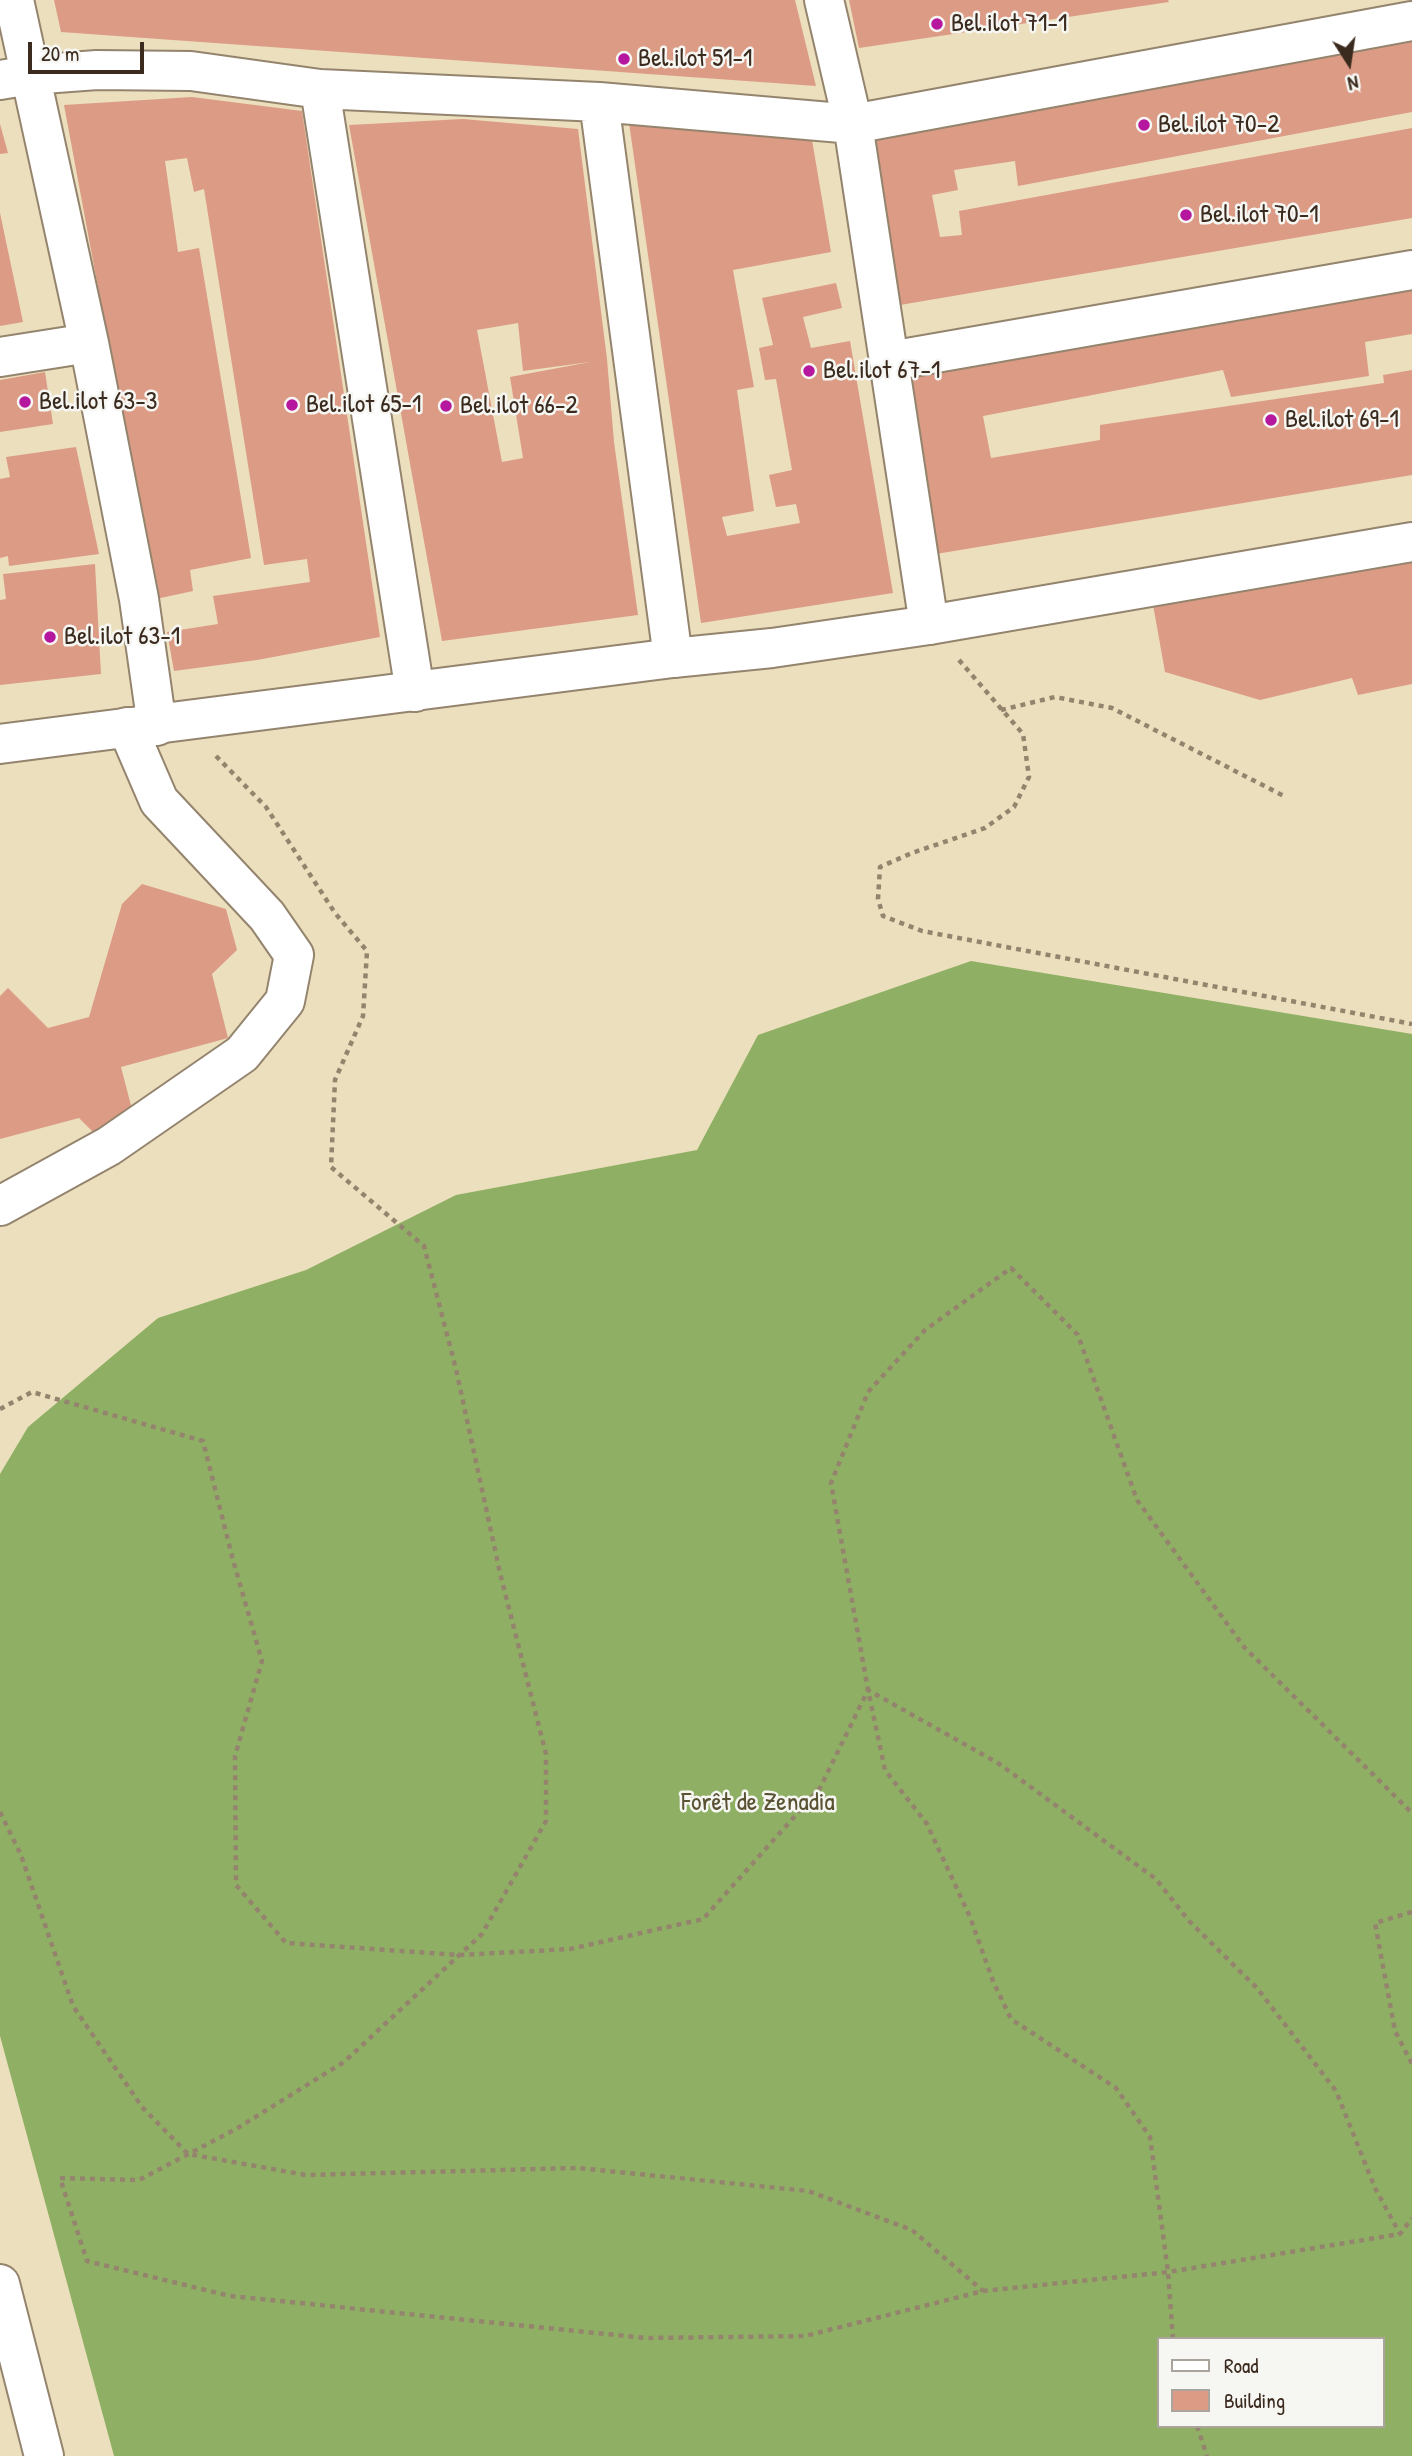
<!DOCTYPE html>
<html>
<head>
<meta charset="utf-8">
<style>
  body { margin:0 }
  #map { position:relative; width:1412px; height:2456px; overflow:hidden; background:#ecdfbd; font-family:"Patrick Hand",sans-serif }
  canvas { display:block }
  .legend { position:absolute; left:1157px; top:2337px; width:228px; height:91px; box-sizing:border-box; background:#f6f6f2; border:2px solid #aba49d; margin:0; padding:9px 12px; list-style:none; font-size:21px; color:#3b2a1e }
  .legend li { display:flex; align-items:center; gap:14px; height:35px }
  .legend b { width:35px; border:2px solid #aba49d }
  .north { position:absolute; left:1314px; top:28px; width:70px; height:70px; -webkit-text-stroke:5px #f6f6f2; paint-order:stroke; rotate:168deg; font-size:19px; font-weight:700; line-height:28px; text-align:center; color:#3b2a1e }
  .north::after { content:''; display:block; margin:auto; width:24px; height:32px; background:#3b2a1e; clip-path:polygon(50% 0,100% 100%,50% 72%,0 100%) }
  .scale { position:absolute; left:28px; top:42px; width:116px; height:32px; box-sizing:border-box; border:4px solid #3b2a1e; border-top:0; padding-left:9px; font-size:21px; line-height:24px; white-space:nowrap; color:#3b2a1e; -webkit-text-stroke:5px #f6f6f2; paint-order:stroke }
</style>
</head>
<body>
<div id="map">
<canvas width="1412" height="2456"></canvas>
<ul class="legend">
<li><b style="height:9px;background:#fff"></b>Road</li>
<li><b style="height:19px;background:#dc9b85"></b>Building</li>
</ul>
<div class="north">N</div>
<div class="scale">20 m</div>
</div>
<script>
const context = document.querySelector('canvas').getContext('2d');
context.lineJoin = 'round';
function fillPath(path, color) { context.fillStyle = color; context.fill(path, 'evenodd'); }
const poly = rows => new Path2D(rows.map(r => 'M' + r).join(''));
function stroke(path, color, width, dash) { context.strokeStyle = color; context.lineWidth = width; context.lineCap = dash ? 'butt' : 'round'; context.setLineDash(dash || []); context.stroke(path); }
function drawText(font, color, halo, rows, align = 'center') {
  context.font = font + ' "Patrick Hand",sans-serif'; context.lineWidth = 5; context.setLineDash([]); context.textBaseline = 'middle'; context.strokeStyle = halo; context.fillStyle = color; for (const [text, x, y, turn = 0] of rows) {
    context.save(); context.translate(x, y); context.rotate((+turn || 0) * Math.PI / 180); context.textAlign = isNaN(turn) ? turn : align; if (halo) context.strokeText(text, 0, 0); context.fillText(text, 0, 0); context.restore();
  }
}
fillPath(poly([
  [971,961,1412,1034,1412,2456,114,2456,0,2036,0,1474,28,1427,158,1318,306,1270,456,1195,697,1150,758,1035],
  [1158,2339,1382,2339,1382,2426,1158,2426]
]), '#8fb064');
fillPath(poly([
  [54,0,795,0,816,86,61,32],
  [849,0,1168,0,1169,2,859,48],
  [1412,41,1412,112,1018,186,1015,161,954,170,958,190,932,195,940,237,962,235,959,211,1412,128,1412,218,900,305,879,219,872,138],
  [192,97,302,111,380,637,257,660,174,671,167,632,218,624,213,596,310,582,307,559,264,565,204,189,194,192,187,158,165,161,178,252,199,248,251,558,190,570,193,591,156,599,64,105],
  [463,119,578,129,607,359,614,442,638,615,442,641,349,125],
  [518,323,523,371,590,362,510,377,523,458,502,462,477,330],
  [629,123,811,134,831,252,733,270,754,387,737,390,754,511,722,517,727,536,800,523,796,504,776,507,769,475,792,470,776,379,765,380,759,348,773,345,762,298,836,283,842,308,803,317,811,348,850,341,893,593,701,623],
  [0,124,8,153,0,154],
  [0,213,23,322,0,326],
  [1412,282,1412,334,1365,342,1369,376,1231,397,1223,370,983,416,991,458,1100,440,1100,425,1384,383,1383,375,1412,370,1412,475,930,555,903,370],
  [45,372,53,424,0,432,0,380],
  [76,447,99,554,9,566,8,556,0,558,0,479,10,477,6,457],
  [1412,559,1412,684,1358,695,1352,678,1260,700,1165,672,1152,599],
  [95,564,101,674,0,685,0,600,6,599,3,574],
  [142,884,226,909,237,950,212,974,228,1038,121,1067,133,1113,103,1142,79,1118,0,1139,0,996,8,988,48,1028,89,1017,122,904]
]), '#dc9b85');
const street = poly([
  [14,0,89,343,139,599,157,726],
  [824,0,853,124,929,625],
  [0,80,30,75,97,70,191,71,320,89,599,102],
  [320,89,415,692],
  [0,357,89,343],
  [890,361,1412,270],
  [673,658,599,102,853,124,1412,21],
  [0,1206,109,1146,242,1054,285,1001,294,955,267,916,159,801,127,727]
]);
const secondary = poly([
  [0,744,673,658,772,648,929,625,1412,542]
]);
const primary = poly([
  [0,2284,44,2456]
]);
stroke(street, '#94846e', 42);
stroke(secondary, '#94846e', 42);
stroke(primary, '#94846e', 42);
stroke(poly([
  [959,660,1023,734,1029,777,1014,807,985,828,912,853,880,867,878,899,883,916,922,931,1412,1024],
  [1001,710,1055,697,1112,708,1284,796],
  [216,756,266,807,335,913,367,951,363,1016,335,1080,331,1167,424,1246,456,1369,500,1573,546,1754,546,1821,482,1934,344,2062,236,2129,139,2180,60,2178,87,2261,230,2296,645,2338,805,2336,983,2291,1168,2272,1400,2234,1412,2218],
  [0,1409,32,1392,203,1441,233,1560,262,1661,235,1756,236,1885,286,1943,459,1955,570,1949,703,1919,820,1788,868,1690,998,1763,1156,1879,1189,1921,1257,1988,1336,2091,1375,2188,1400,2234],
  [0,1812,21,1855,73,2006,142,2107,188,2154,306,2175,579,2168,808,2191,912,2230,983,2291],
  [1412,1912,1375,1923,1395,2031,1412,2064],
  [1173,2339,1168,2272,1150,2137,1116,2088,1011,2019,993,1981,970,1917,927,1824,885,1770,868,1690,831,1483,868,1392,925,1330,1011,1268,1078,1335,1137,1500,1244,1647,1412,1813],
  [1197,2426,1207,2456]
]), '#94846e', 4.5, [5, 5]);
stroke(street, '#fff', 38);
stroke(secondary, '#fff', 38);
stroke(primary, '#fff', 38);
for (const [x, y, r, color] of [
  [937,24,7,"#b5179e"],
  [624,59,7,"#b5179e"],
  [1144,125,7,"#b5179e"],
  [1186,215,7,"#b5179e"],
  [809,371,7,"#b5179e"],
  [25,402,7,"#b5179e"],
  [292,405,7,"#b5179e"],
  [446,406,7,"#b5179e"],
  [1271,420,7,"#b5179e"],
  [50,637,7,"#b5179e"]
]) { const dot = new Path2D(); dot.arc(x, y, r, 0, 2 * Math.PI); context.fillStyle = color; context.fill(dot); stroke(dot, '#f6f6f2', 2.5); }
drawText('26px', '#3b2a1e', '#f6f6f2', [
  ["Bel.ilot 71-1",951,24],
  ["Bel.ilot 51-1",638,59],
  ["Bel.ilot 70-2",1158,125],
  ["Bel.ilot 70-1",1200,215],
  ["Bel.ilot 67-1",823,371],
  ["Bel.ilot 63-3",39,402],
  ["Bel.ilot 65-1",306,405],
  ["Bel.ilot 66-2",460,406],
  ["Bel.ilot 69-1",1285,420],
  ["Bel.ilot 63-1",64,637]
], 'left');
drawText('26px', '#595233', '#f6f6f2', [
  ["Forêt de Zenadia",758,1803]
]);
</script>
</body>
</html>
